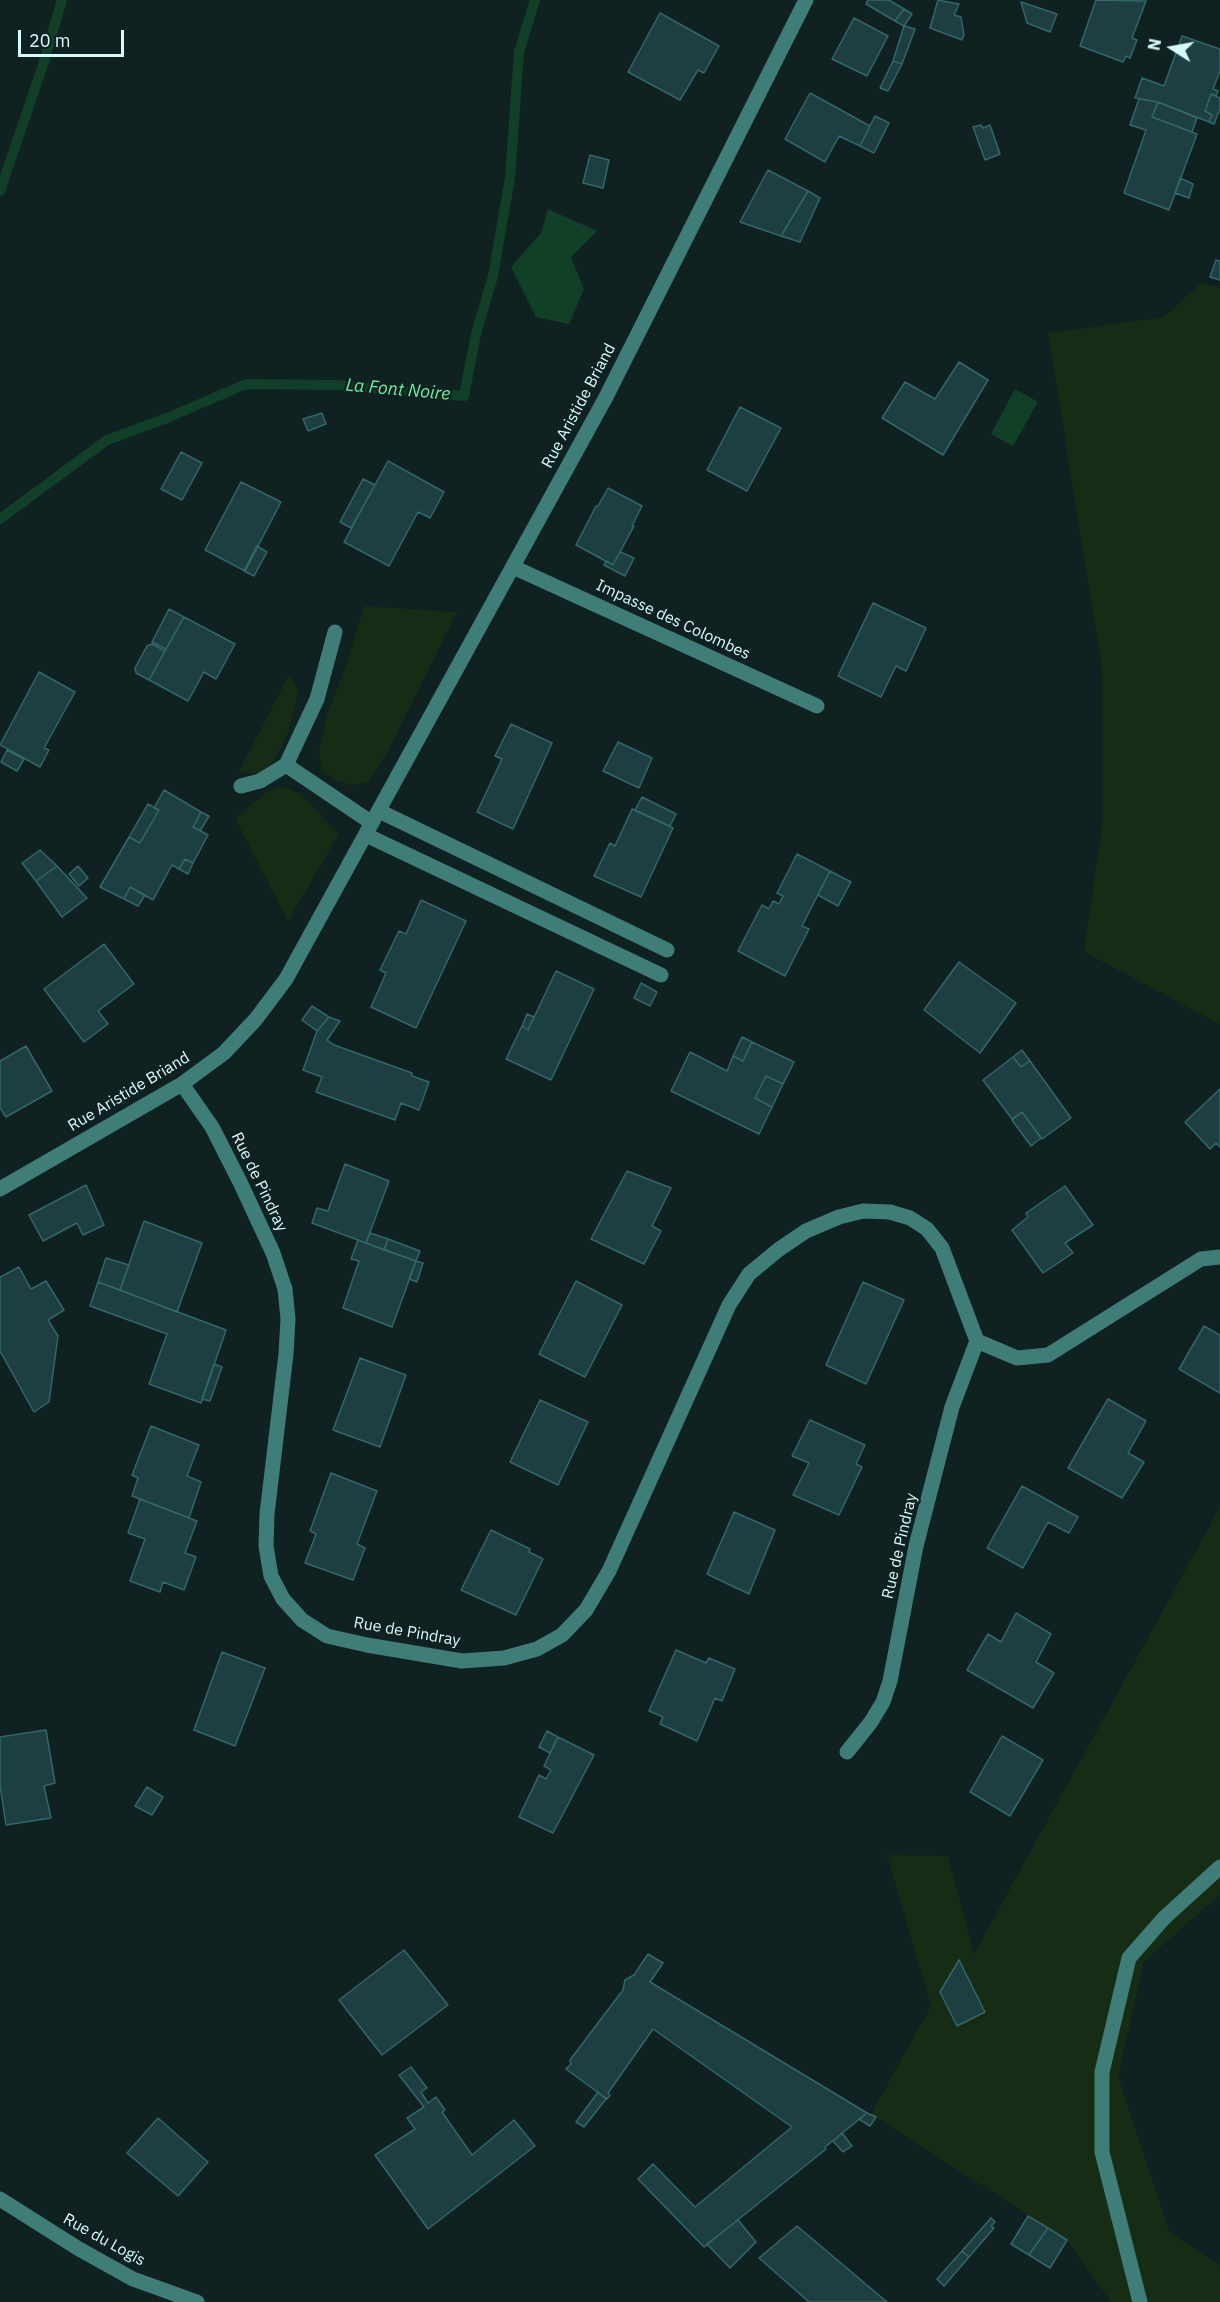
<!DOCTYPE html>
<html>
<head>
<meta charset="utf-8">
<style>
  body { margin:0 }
  #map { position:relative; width:1220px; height:2302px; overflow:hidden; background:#102122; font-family:"IBM Plex Sans",sans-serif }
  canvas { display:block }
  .north { position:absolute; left:1142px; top:18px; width:60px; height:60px; -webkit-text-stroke:4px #102122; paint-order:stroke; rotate:281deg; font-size:16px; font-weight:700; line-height:24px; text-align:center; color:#d5fbfb }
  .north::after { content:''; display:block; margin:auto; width:21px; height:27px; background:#d5fbfb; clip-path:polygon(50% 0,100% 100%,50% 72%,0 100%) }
  .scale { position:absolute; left:18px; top:30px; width:106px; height:27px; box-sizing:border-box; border:3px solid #d5fbfb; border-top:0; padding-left:8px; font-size:18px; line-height:21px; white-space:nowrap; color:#d5fbfb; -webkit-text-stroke:4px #102122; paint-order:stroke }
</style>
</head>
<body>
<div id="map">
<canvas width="1220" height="2302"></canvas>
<div class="north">N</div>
<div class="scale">20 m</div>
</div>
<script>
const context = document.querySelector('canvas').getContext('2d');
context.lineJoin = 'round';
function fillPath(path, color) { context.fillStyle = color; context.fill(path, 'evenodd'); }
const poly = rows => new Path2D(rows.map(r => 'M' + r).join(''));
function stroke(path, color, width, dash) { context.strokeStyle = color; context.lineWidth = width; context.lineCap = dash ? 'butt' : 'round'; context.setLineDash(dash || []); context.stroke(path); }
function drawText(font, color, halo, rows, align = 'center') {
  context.font = font + ' "IBM Plex Sans",sans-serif'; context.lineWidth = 5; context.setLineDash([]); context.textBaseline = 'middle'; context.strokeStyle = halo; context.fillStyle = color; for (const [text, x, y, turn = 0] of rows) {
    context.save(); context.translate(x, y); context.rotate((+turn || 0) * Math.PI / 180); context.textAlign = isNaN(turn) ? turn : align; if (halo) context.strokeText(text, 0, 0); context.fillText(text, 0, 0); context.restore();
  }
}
fillPath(poly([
  [1202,282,1220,288,1220,1024,1084,952,1103,819,1102,669,1048,333,1164,317],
  [364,606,457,612,389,749,369,782,350,785,336,780,321,769,319,750,328,712,347,663],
  [289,675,299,691,287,736,271,765,257,774,239,771],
  [282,786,300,794,339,834,288,921,236,820,238,816,264,794],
  [1220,1507,1220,1895,1144,1961,1118,2076,1170,2233,1220,2265,1220,2302,1111,2302,1067,2240,871,2114,931,2006,887,1855,948,1856,974,1954]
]), '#172c14');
fillPath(poly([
  [548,209,597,231,571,257,584,289,569,324,536,317,511,267,541,233],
  [1015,389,1038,402,1013,446,991,434]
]), '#104128');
stroke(poly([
  [0,191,43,65,62,0],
  [0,519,107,440,167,418,246,384,338,385,464,396,476,334,493,276,510,178,519,52,535,0]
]), '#104128', 10);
const building = poly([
  [868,0,889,0,904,9,895,21,866,4,868,0],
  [938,0,959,4,954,15,961,17,964,35,962,40,930,28,938,0],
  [1096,0,1146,1,1132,38,1137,40,1130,58,1126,56,1123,62,1080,46,1096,0],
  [1021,2,1057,14,1050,32,1027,23,1021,2],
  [904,9,912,14,904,26,895,21,904,9],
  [660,13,719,46,704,73,698,70,680,100,628,72,660,13],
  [854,18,888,36,867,76,832,59,854,18],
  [904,26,915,29,902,64,893,61,904,26],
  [1182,36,1220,49,1220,71,1213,89,1218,91,1216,96,1211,94,1205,111,1212,115,1209,122,1158,102,1135,98,1142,78,1164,86,1182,36],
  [893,61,902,64,888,91,880,88,893,61],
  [810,93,870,126,860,146,839,136,825,162,785,139,810,93],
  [1211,94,1220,98,1220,109,1214,124,1209,122,1212,115,1205,111,1211,94],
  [1139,99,1158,102,1152,117,1197,134,1169,210,1124,193,1146,130,1130,125,1139,99],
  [1158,102,1197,118,1192,132,1152,117,1158,102],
  [875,116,889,123,874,153,860,146,875,116],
  [981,125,983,128,990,125,1000,154,985,160,973,127,981,125],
  [590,155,609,160,603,188,583,183,590,155],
  [768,170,808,191,781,236,740,222,768,170],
  [1180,178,1193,184,1189,198,1175,193,1180,178],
  [808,191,820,198,800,242,781,236,808,191],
  [1216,260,1220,261,1220,280,1210,277,1216,260],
  [959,362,988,380,943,455,882,418,905,382,935,399,959,362],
  [740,407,781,428,747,491,707,470,740,407],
  [322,413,326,424,308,431,303,419,322,413],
  [181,452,202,463,182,500,161,489,181,452],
  [388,461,444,492,430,518,418,512,389,566,344,542,388,461],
  [363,479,375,485,351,528,340,522,363,479],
  [241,482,281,502,245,571,205,550,241,482],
  [608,488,642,506,632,526,634,526,613,565,576,545,596,506,598,506,608,488],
  [257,546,267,552,254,576,244,571,257,546],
  [620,552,634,558,625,576,604,565,606,561,613,565,620,552],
  [873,603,926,628,906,671,896,666,881,697,838,676,873,603],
  [169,609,184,617,166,649,152,642,169,609],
  [184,617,235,644,216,679,204,672,188,701,149,680,184,617],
  [152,644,165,651,149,680,136,673,135,668,147,646,152,644],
  [39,672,75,692,44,748,49,750,40,767,0,745,39,672],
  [511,724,552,743,513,829,477,812,502,759,495,756,511,724],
  [618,742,652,758,639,788,603,771,618,742],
  [7,750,24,759,17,771,1,762,7,750],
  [164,790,201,812,193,827,208,835,193,863,185,859,179,869,172,865,153,900,130,887,124,899,100,887,129,837,140,843,159,810,154,808,164,790],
  [642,797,676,814,670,826,635,810,642,797],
  [148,804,159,810,140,843,129,837,148,804],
  [632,809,673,828,641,897,594,876,610,843,615,846,632,809],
  [201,812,209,816,200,831,193,827,201,812],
  [40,850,57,866,36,881,22,863,40,850],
  [797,854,830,871,802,926,809,929,785,976,738,951,762,905,769,909,773,901,779,904,783,896,777,893,797,854],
  [185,859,193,863,188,874,179,869,185,859],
  [57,866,87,898,62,917,36,881,57,866],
  [78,866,88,878,79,886,69,874,78,866],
  [830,871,851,882,838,906,818,895,830,871],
  [130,887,145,895,138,906,124,899,130,887],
  [421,900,466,921,416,1028,371,1007,386,973,380,970,399,931,406,934,421,900],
  [104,944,134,984,98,1011,108,1024,84,1042,44,989,104,944],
  [959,962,1016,1003,980,1053,924,1010,959,962],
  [556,971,594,989,551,1080,506,1059,522,1026,528,1030,556,971],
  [641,983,657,992,650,1006,634,998,641,983],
  [312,1006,329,1017,317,1031,302,1020,312,1006],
  [527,1014,534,1017,528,1030,522,1026,527,1014],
  [329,1017,340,1021,327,1040,334,1045,412,1073,412,1076,429,1082,419,1110,401,1103,395,1120,316,1092,322,1077,303,1070,317,1031,329,1017],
  [742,1037,752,1042,743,1061,733,1056,742,1037],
  [752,1042,794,1062,783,1084,766,1076,755,1098,772,1107,759,1134,671,1091,690,1052,727,1071,733,1056,743,1061,752,1042],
  [26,1046,52,1091,6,1117,0,1108,0,1061,26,1046],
  [1022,1050,1030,1061,1021,1067,1013,1057,1022,1050],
  [1013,1057,1021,1067,1030,1061,1071,1118,1042,1139,1022,1112,1012,1119,983,1080,1013,1057],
  [766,1076,783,1084,772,1107,755,1098,766,1076],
  [1220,1089,1220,1147,1216,1143,1210,1149,1185,1122,1220,1089],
  [1022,1112,1041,1138,1031,1146,1012,1120,1022,1112],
  [345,1164,389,1181,366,1243,312,1223,317,1208,328,1211,345,1164],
  [627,1171,671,1188,652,1226,661,1231,644,1264,591,1239,627,1171],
  [86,1185,104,1225,83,1235,77,1223,43,1241,29,1215,86,1185],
  [1065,1186,1093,1225,1065,1243,1073,1253,1043,1273,1012,1230,1028,1217,1026,1213,1065,1186],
  [144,1221,202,1243,177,1312,120,1290,144,1221],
  [370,1233,388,1239,384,1250,366,1243,370,1233],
  [388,1239,420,1251,416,1261,384,1250,388,1239],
  [358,1240,416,1261,392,1327,343,1308,359,1261,351,1259,358,1240],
  [106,1258,129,1265,120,1290,98,1282,106,1258],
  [416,1261,423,1263,417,1282,409,1279,416,1261],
  [19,1267,31,1289,46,1281,64,1310,48,1320,58,1336,49,1402,34,1412,0,1351,0,1277,19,1267],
  [576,1281,622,1305,585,1377,539,1354,576,1281],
  [98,1282,226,1330,201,1403,149,1384,167,1334,90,1306,98,1282],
  [863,1282,904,1300,866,1384,826,1365,863,1282],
  [1204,1326,1220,1335,1220,1393,1179,1369,1204,1326],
  [360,1358,406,1375,380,1447,333,1430,360,1358],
  [214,1364,222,1367,210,1401,202,1399,214,1364],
  [1108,1399,1146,1421,1128,1453,1144,1462,1122,1498,1068,1468,1108,1399],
  [540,1400,588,1422,558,1485,510,1462,540,1400],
  [810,1420,865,1445,856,1464,862,1467,839,1515,793,1495,809,1463,792,1456,810,1420],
  [151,1426,199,1445,187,1476,201,1482,189,1518,132,1496,138,1478,132,1475,151,1426],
  [331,1473,377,1491,357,1544,365,1548,353,1580,305,1563,316,1534,310,1531,331,1473],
  [1022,1486,1078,1517,1069,1533,1048,1522,1023,1568,987,1548,1022,1486],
  [140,1499,197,1521,185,1553,196,1557,184,1590,163,1582,160,1592,130,1581,145,1539,128,1533,140,1499],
  [734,1512,775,1530,749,1594,707,1574,734,1512],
  [491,1530,530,1549,529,1552,543,1559,516,1615,461,1590,491,1530],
  [1016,1613,1051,1634,1036,1662,1054,1673,1033,1708,967,1670,988,1634,1001,1642,1016,1613],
  [676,1650,706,1663,709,1658,735,1669,722,1701,715,1698,697,1741,660,1724,663,1717,649,1711,676,1650],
  [222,1652,265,1668,235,1746,194,1730,222,1652],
  [46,1730,55,1783,44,1786,51,1818,6,1825,0,1785,0,1737,46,1730],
  [547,1731,558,1737,550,1753,539,1747,547,1731],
  [1002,1736,1043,1760,1010,1816,970,1792,1002,1736],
  [558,1737,594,1755,553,1833,519,1817,539,1775,546,1779,551,1770,544,1766,558,1737],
  [147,1787,163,1797,152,1815,135,1806,147,1787],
  [404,1950,448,2005,382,2055,339,2000,404,1950],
  [648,1954,663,1963,650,1982,867,2113,825,2147,826,2149,704,2247,638,2179,653,2164,695,2207,792,2127,653,2029,608,2093,610,2095,607,2099,566,2069,571,2064,570,2060,623,1990,625,1980,634,1975,648,1954],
  [959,1960,985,2012,957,2026,940,1992,959,1960],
  [411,2067,427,2088,421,2092,428,2103,436,2097,445,2110,442,2112,472,2155,514,2120,535,2146,428,2229,375,2155,415,2129,407,2118,424,2107,399,2075,411,2067],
  [598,2092,606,2099,584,2127,576,2122,598,2092],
  [867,2113,876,2117,870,2126,859,2119,867,2113],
  [158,2118,208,2162,178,2196,127,2153,158,2118],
  [842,2133,852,2146,843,2152,833,2141,842,2133],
  [1028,2216,1048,2228,1029,2255,1011,2244,1028,2216],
  [991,2218,995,2222,991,2226,994,2228,969,2257,962,2251,991,2218],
  [738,2220,756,2242,730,2268,707,2244,738,2220],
  [797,2226,887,2302,809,2302,759,2258,797,2226],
  [1048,2228,1067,2240,1050,2268,1029,2255,1048,2228],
  [962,2251,969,2257,944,2286,937,2279,962,2251]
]);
fillPath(building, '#1e3f41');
stroke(building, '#32676b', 1.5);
stroke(poly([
  [513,567,817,706],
  [335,632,317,699,286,765,372,823],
  [241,786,260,781,286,765],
  [379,811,667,950],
  [366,835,661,975],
  [182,1084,212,1127,240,1182,273,1253,285,1289,288,1319,286,1354,267,1514,266,1546,271,1576,283,1599,302,1620,327,1636,367,1645,462,1661,504,1658,537,1649,562,1635,586,1610,609,1571,729,1305,749,1274,778,1250,806,1231,839,1217,863,1211,890,1212,910,1218,927,1229,942,1248,977,1341,952,1407,916,1546,890,1681,883,1702,871,1722,847,1752],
  [0,1189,182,1084,224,1053,256,1019,286,979,606,397,806,0],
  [977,1341,1017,1358,1048,1355,1201,1259,1220,1257],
  [0,2199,79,2249,133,2279,197,2302],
  [1140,2302,1102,2152,1102,2072,1129,1958,1164,1918,1220,1867]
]), '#3f7d78', 15);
drawText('16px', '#d5fbfb', '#102122', [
  ["Rue Aristide Briand",579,406,-62],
  ["Impasse des Colombes",673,620,25],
  ["Rue Aristide Briand",129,1092,-31],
  ["Rue de Pindray",259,1182,64],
  ["Rue de Pindray",900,1546,-77],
  ["Rue de Pindray",407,1632,10],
  ["Rue du Logis",104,2240,29]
]);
drawText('italic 18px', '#6df19a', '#102122', [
  ["La Font Noire",398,390,5]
]);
</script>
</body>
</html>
